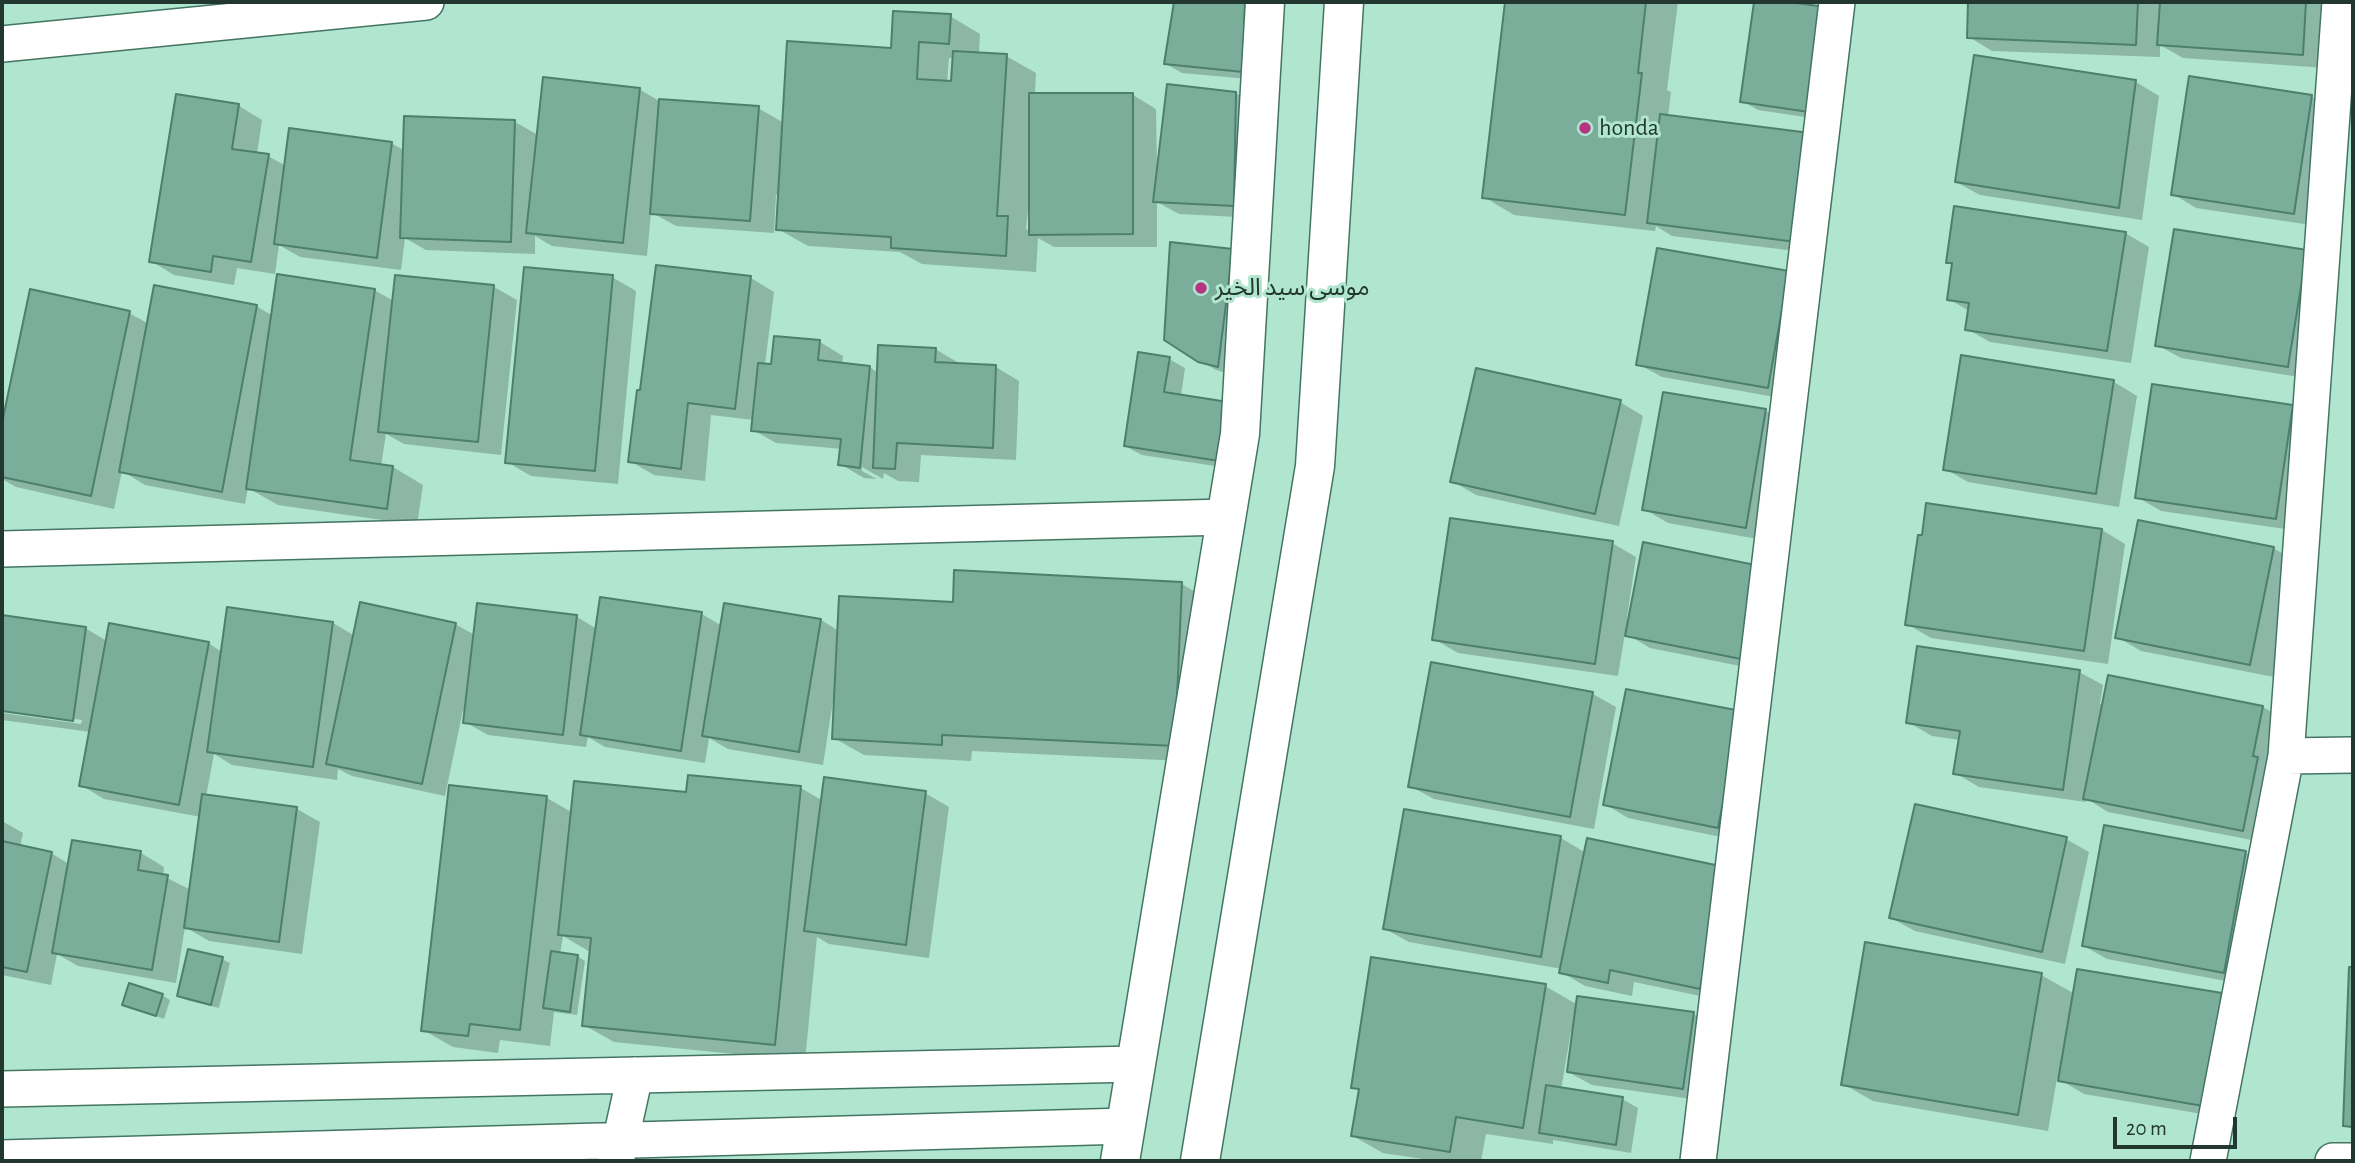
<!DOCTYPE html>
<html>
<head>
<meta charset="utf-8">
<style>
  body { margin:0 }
  #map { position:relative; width:2355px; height:1163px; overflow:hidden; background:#b0e5d0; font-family:"Alegreya Sans",sans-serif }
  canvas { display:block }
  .frame { position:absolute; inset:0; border:4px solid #22372f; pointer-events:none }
  .scale { position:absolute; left:2113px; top:1117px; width:124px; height:32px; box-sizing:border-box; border:4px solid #22372f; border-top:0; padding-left:9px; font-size:21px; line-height:24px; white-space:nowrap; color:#22372f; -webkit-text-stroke:5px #b0e5d0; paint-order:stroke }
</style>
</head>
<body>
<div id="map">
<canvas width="2355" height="1163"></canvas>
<div class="frame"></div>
<div class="scale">20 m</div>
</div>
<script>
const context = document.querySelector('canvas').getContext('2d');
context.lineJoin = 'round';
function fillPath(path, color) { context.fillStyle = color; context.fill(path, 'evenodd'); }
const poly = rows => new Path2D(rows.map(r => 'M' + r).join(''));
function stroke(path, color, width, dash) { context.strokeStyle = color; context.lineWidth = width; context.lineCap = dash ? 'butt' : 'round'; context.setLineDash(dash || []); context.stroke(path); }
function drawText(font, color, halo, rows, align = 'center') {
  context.font = font + ' "Alegreya Sans","Noto Sans Arabic",sans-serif'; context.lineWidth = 6; context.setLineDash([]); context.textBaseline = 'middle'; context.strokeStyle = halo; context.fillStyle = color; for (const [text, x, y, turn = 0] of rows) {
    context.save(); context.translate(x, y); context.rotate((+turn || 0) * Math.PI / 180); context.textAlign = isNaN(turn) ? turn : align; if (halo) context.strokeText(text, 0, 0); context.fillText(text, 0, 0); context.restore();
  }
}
fillPath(poly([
  [1176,2,1261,2,1259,80,1182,73,1166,64],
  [1507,2,1678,2,1667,90,1671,92,1668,117,1820,254,1672,236,1656,226,1655,231,1514,215,1484,197],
  [1756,2,1778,2,1824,8,1825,120,1758,110,1742,101],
  [1970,2,2331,2,2326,68,2183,58,2160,45,2160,57,1992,51,1969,37],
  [950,16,980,34,979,54,1006,56,1036,73,1035,95,1133,95,1156,109,1157,166,1159,166,1236,93,1259,107,1258,218,1179,214,1157,202,1157,247,1054,247,1038,238,1036,272,922,264,900,252,808,246,778,229,780,195,776,195,774,233,676,226,651,212,647,256,552,246,535,236,535,254,426,250,405,238,401,270,300,257,279,245,275,274,237,268,234,285,174,275,151,261,178,96,239,106,262,120,257,154,268,156,286,166,391,143,405,151,515,122,538,135,639,89,661,102,758,108,784,123,892,49],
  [949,58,954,58,953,83,947,83],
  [1028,211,1031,211,1031,231,1026,229],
  [2190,78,2312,97,2335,111,2318,226,2196,208,2173,194],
  [2136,82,2159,96,2142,220,1980,195,1956,182],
  [2125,233,2149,247,2131,363,1990,342,1967,329,1969,311,1949,299,1953,265,1947,262],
  [1233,251,1234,375,1216,370,1199,360],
  [2306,252,2311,379,2181,358,2157,345],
  [1788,273,1792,400,1662,377,1638,364],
  [612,277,636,291,618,484,531,476,507,462],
  [751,278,774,292,765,365,772,366,820,342,843,356,842,365,869,367,879,373,935,349,959,363,959,365,996,367,1019,381,1016,460,921,455,919,482,898,481,884,473,883,479,862,467,862,471,877,479,864,478,840,464,842,449,776,443,753,430,754,420,711,415,705,481,654,475,630,461],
  [494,287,517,300,501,455,404,444,386,434,381,466,393,467,423,485,417,525,278,505,248,488,245,504,145,485,122,471,114,509,16,487,2,479,2,431,32,292,129,313,149,324,256,306,273,316,374,290,394,301],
  [1963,357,2114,382,2137,396,2119,507,1968,482,1945,469],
  [1169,359,1185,368,1181,396,1235,469,1142,455,1125,446],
  [1664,394,1766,411,1789,425,1769,541,1668,523,1644,509],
  [1620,402,1643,416,1619,526,1476,495,1452,481],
  [2292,407,2316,421,2299,531,2161,511,2137,497],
  [2102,530,2125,544,2108,664,1931,638,1907,624],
  [1612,543,1636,557,1627,618,1630,619,1645,544,1765,671,1650,648,1625,633,1618,676,1458,653,1434,639],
  [2273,548,2297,562,2274,677,2141,651,2117,637],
  [956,572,1182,584,1212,602,1204,762,972,751,971,761,864,755,834,738,836,701,833,701,823,765,728,749,709,738,705,763,605,747,588,737,586,747,488,735,465,722,466,711,463,710,445,796,352,776,338,769,337,780,232,765,214,754,206,797,297,809,320,822,302,954,209,941,185,927,176,983,78,966,57,954,51,985,2,975,2,821,23,833,20,847,51,853,69,864,141,853,164,867,163,876,191,890,201,817,104,799,81,785,91,732,2,720,2,713,81,724,82,720,2,709,2,617,85,628,107,641,208,643,222,652,333,623,355,636,455,624,475,635,478,605,577,617,597,629,702,614,722,626,821,620,839,631,955,604],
  [1432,664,1593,694,1616,707,1594,829,1434,799,1410,786],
  [2079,672,2103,685,2100,704,2263,707,2286,721,2267,843,2108,812,2087,799,2086,802,1979,787,1955,773,1960,740,1932,736,1908,722],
  [1740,713,1741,841,1628,818,1605,804],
  [801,788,823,801,925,793,949,807,929,958,829,944,817,937,805,1061,614,1042,584,1025,590,952,563,936,560,954,577,956,585,961,577,1015,554,1012,550,1046,500,1040,498,1053,453,1047,423,1030,547,798,573,813,688,794],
  [2105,827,2246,853,2269,866,2248,985,2107,959,2084,946],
  [1561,838,1586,853,1589,840,1724,1001,1634,982,1632,996,1585,986,1561,972,1562,969,1409,942,1385,929],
  [2066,839,2089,852,2065,964,1915,931,1891,918],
  [222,959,230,963,219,1008,186,1000,179,995],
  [2351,969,2353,969,2353,1130,2345,1125],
  [2041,975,2075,994,2221,995,2245,1009,2226,1118,2084,1094,2057,1078,2048,1131,1873,1101,1843,1084],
  [1545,986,1578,1005,1693,1014,1717,1027,1706,1101,1592,1085,1568,1072,1574,1032,1571,1031,1561,1090,1622,1099,1638,1108,1631,1153,1553,1140,1553,1144,1486,1134,1481,1161,1436,1161,1383,1153,1353,1136,1360,1091,1353,1087],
  [162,995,170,1000,164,1019,124,1004]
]), '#0003');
const building = poly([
  [1174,2,1245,2,1243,72,1164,64,1174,2],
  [1505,2,1646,2,1638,73,1642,73,1625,215,1482,198,1505,2],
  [1754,2,1790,2,1825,7,1809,112,1740,102,1754,2],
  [1968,2,2138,2,2136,45,1967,38,1968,2],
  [2160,2,2306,2,2303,55,2157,45,2160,2],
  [893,11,951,14,949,44,919,42,917,79,951,81,953,51,1007,54,997,216,1008,216,1006,256,891,248,891,237,776,230,787,41,891,48,893,11],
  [1974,55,2136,80,2119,208,1955,182,1974,55],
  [2189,76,2312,95,2294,214,2171,195,2189,76],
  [543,77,640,88,623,243,526,233,543,77],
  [1167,84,1236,92,1234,206,1153,202,1167,84],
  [1029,93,1133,93,1133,234,1029,235,1029,93],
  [176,94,239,104,232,149,269,154,251,262,213,256,211,272,149,262,176,94],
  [659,99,759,106,750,221,650,214,659,99],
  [1660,114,1810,133,1796,242,1647,223,1660,114],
  [404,116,515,120,511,242,400,238,404,116],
  [289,128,392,142,377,258,274,244,289,128],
  [1954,206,2126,232,2107,351,1965,330,1969,303,1947,300,1952,263,1946,263,1954,206],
  [2174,229,2307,250,2288,367,2155,346,2174,229],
  [1170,242,1233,249,1218,367,1198,362,1164,340,1170,242],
  [1657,248,1789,271,1768,388,1636,365,1657,248],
  [656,265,751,276,735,409,688,403,681,469,628,462,637,390,640,390,656,265],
  [524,267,613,275,595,471,505,463,524,267],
  [277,274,375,289,350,460,393,466,387,509,246,489,277,274],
  [395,275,494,285,478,442,378,432,395,275],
  [154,285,257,305,222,492,119,472,154,285],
  [30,289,130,311,91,496,2,477,2,423,30,289],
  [774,336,820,340,818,360,870,366,860,468,838,465,841,439,751,431,758,363,771,364,774,336],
  [878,345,936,348,935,362,996,365,993,448,897,443,895,469,873,468,878,345],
  [1138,352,1170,357,1164,392,1228,402,1219,461,1124,446,1138,352],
  [1961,355,2114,380,2096,494,1943,470,1961,355],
  [1476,368,1621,400,1595,514,1450,482,1476,368],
  [2152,384,2293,405,2276,519,2135,498,2152,384],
  [1663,392,1766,409,1746,528,1642,510,1663,392],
  [1926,503,2102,529,2084,651,1905,625,1918,535,1922,535,1926,503],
  [1450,518,1613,541,1595,664,1432,640,1450,518],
  [2138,520,2274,547,2250,665,2115,638,2138,520],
  [1643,542,1760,566,1741,659,1625,636,1643,542],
  [954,570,1182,582,1175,746,942,735,942,745,832,739,839,596,953,602,954,570],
  [600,597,702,612,681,751,580,735,600,597],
  [360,602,456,623,422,784,326,764,360,602],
  [477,603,577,615,563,735,463,723,477,603],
  [724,603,821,619,799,752,702,736,724,603],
  [227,607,333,622,313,767,207,752,227,607],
  [2,615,86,627,73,721,2,711,2,615],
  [109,623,209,642,179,805,79,786,109,623],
  [1917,646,2080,670,2063,790,1953,774,1960,731,1906,723,1917,646],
  [1431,662,1593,692,1570,817,1408,787,1431,662],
  [2108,675,2263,706,2253,756,2258,757,2243,831,2083,799,2108,675],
  [1626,689,1741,711,1718,828,1603,805,1626,689],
  [688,775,801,786,775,1045,582,1026,591,938,558,935,574,781,686,792,688,775],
  [824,777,926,791,906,945,804,931,824,777],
  [449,785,547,796,520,1030,470,1024,468,1036,421,1031,449,785],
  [202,794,297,807,279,942,184,928,202,794],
  [1915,804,2067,837,2042,952,1889,918,1915,804],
  [1404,809,1561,836,1541,957,1383,929,1404,809],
  [2104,825,2246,851,2224,973,2082,946,2104,825],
  [1587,838,1725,867,1700,989,1610,970,1608,983,1559,973,1587,838],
  [72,840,141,851,138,870,168,875,152,970,52,953,72,840],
  [2,841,52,852,27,972,2,967,2,841],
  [1865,942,2042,973,2018,1115,1841,1085,1865,942],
  [188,949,223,957,211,1005,177,996,188,949],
  [551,951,578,955,570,1012,543,1008,551,951],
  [1371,957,1546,984,1523,1128,1456,1117,1450,1152,1351,1136,1359,1089,1351,1088,1371,957],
  [2349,967,2353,967,2353,1127,2343,1126,2349,967],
  [2077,969,2222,993,2203,1106,2058,1081,2077,969],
  [129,983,163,994,156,1016,122,1005,129,983],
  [1577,996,1694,1012,1683,1089,1567,1072,1577,996],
  [1546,1085,1623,1097,1616,1145,1539,1133,1546,1085]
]);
fillPath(building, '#7aad9a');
stroke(building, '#4d7f6d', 2);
const street = poly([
  [2,44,426,2],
  [2,549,1226,517],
  [2286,756,2353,755],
  [2,1089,1136,1064],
  [2,1158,1126,1126],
  [616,1161,635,1075],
  [1698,1161,1837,2],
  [2208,1161,2286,756,2340,2],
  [2333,1161,2353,1161]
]);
const secondary = poly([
  [1120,1161,1240,434,1265,2],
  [1200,1161,1315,466,1344,2]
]);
stroke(street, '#447563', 38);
stroke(secondary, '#447563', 41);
stroke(street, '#fff', 35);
stroke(secondary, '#fff', 38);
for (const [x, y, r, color] of [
  [1585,128,7,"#b6357f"],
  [1201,288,7,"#b6357f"]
]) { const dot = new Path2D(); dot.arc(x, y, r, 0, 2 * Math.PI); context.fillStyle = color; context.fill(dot); stroke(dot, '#b0e5d0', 2.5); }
drawText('24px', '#22372f', '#b0e5d0', [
  ["honda",1599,128],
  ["موسى سيد الخير",1215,288]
], 'left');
</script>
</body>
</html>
